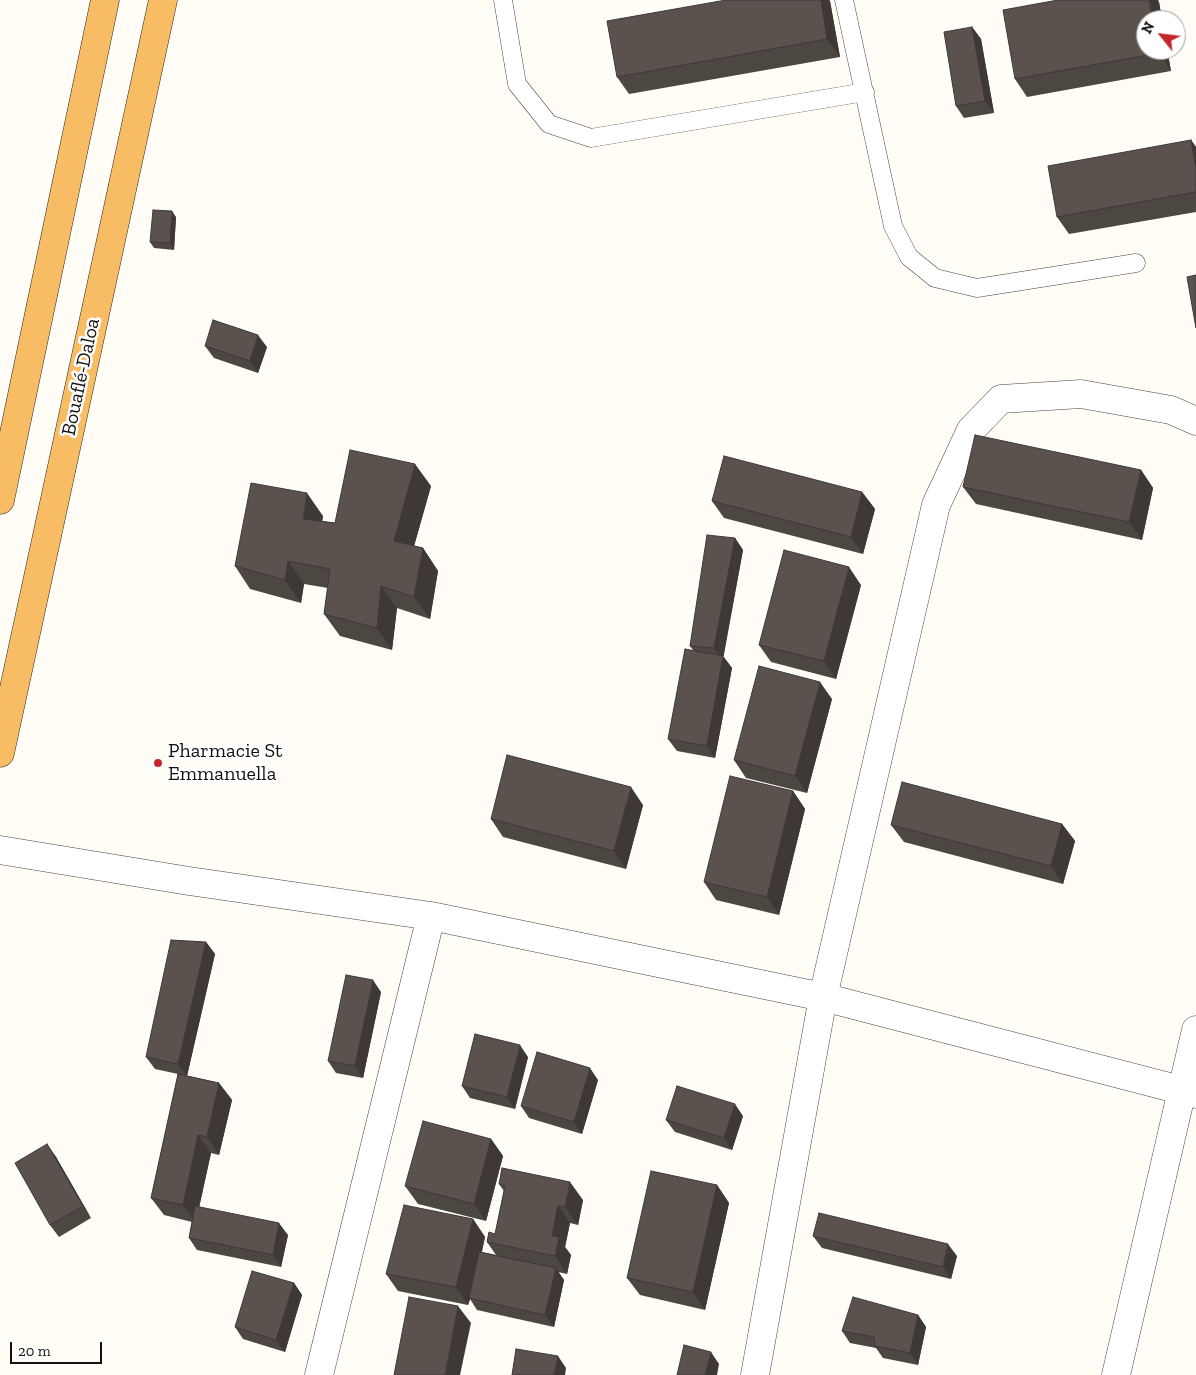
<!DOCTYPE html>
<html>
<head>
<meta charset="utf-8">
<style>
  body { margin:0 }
  #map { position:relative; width:1196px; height:1375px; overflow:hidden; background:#fffdf5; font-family:"Zilla Slab",serif }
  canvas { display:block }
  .north { position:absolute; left:1136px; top:10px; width:50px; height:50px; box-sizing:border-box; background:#fff; border:1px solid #a0a0a0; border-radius:50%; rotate:299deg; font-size:14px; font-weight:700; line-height:20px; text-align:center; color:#111 }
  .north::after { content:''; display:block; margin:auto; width:18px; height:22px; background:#c4262e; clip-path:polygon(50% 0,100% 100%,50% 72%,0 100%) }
  .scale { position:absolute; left:10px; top:1342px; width:92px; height:22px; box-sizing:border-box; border:2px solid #111; border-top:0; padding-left:6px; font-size:15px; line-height:18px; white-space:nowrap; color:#111; -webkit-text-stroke:4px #fff; paint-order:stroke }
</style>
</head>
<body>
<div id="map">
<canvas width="1196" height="1375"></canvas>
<div class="north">N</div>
<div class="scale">20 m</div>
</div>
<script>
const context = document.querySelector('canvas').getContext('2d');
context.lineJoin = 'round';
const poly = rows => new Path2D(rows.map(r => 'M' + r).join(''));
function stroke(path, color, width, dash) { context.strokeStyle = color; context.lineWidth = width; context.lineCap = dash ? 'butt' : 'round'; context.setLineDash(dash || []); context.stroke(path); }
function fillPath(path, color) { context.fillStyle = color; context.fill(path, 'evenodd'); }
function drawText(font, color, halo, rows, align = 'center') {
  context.font = font + ' "Zilla Slab",serif'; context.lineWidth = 5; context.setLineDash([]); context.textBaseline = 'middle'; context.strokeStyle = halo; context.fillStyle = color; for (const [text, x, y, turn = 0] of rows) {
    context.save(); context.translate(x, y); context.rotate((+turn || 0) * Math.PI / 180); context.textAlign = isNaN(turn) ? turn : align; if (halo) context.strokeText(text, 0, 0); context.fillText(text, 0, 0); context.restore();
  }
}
const service = poly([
  [503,0,517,84,549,124,591,138,865,92],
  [844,0,893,226,909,257,935,278,977,288,1136,263]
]);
const minor = poly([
  [0,850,189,881,431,916,823,997,1196,1094],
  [319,1375,431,916],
  [755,1375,823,997,936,505,971,430,1001,399,1081,394,1171,410,1196,421],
  [1116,1375,1196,1030]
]);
const trunk = poly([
  [0,500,105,0],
  [0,753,163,0]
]);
stroke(service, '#444', 19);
stroke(minor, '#444', 29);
stroke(trunk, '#222', 29);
stroke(service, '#fff', 18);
stroke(minor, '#fff', 28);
stroke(trunk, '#f7bc64', 28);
fillPath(poly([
  [726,0,829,0,830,1,840,57,629,94,617,77],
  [1159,2,1171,71,1027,97,1015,79],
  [972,27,981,39,994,113,964,118,956,106],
  [1191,140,1196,147,1196,212,1069,234,1057,217],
  [176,217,174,250,154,248,150,242],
  [205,346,267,347,258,373,214,358],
  [1141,470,1153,488,1142,540,976,504,963,487],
  [431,486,414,546,423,548,438,571,430,619,397,608,392,650,340,636,324,614,328,588,304,584,301,603,250,589,235,566,323,516,322,521,335,523],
  [862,492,875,509,863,554,724,518,712,501],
  [735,538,743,550,723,656,732,668,715,758,677,751,668,739,693,650,690,646],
  [861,585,836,679,771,662,759,645],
  [832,699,807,793,746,778,734,760],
  [793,791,805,809,779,915,716,900,704,882],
  [643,805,626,869,503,837,491,819],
  [1062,824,1075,841,1063,884,904,842,891,825],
  [206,942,215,954,187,1076,219,1083,232,1100,219,1155,211,1153,199,1207,288,1235,281,1267,197,1250,189,1238,192,1222,164,1215,151,1198,178,1074,155,1069,146,1057],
  [381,992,363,1078,336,1073,328,1061],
  [528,1057,515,1109,470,1098,462,1086],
  [598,1080,582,1134,529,1118,521,1106],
  [743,1116,732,1150,675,1132,666,1120],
  [491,1139,503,1156,486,1221,418,1204,405,1186],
  [47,1144,56,1157,91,1218,59,1237,50,1225],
  [499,1184,583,1200,578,1225,570,1223,565,1247,571,1255,567,1274,558,1272,564,1280,554,1327,477,1310,470,1299,468,1305,398,1291,386,1274,473,1219,485,1237,482,1252,496,1255,487,1242,495,1234,504,1191],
  [717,1185,729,1203,705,1310,640,1295,627,1278],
  [813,1236,957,1256,951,1279,822,1248],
  [294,1283,302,1295,285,1352,243,1339,235,1327],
  [918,1315,926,1327,918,1365,883,1358,876,1348,850,1343,842,1331]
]), '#4d4742');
fillPath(poly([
  [821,0,829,0,830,1,840,57,827,39],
  [1149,0,1158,0,1159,2,1162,20,1153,20],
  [972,27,981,39,994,113,985,101],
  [1158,50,1167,50,1171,71,1159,53],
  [1191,140,1196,147,1196,169],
  [172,211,176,217,174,250,170,243],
  [258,335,267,347,258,373,250,361],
  [415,464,431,486,409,564,394,541],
  [1141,470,1153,488,1142,540,1129,522],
  [862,492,875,509,863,554,851,537],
  [307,493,323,516,319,542,303,519],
  [735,538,743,550,723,660,714,648],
  [423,548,438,571,430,619,414,597],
  [288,561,304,584,301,603,285,580],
  [849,567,861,585,836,679,824,661],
  [381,586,397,608,392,650,377,628],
  [723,656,732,668,715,758,707,746],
  [820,682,832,699,807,793,795,776],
  [631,787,643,805,626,869,614,851],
  [793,791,805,809,779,915,767,897],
  [1062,824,1075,841,1063,884,1051,866],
  [206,942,215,954,187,1076,178,1064],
  [373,980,381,992,363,1078,355,1066],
  [520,1045,528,1057,515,1109,507,1097],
  [590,1068,598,1080,582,1134,574,1122],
  [219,1083,232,1100,219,1155,207,1137],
  [735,1104,743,1116,732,1150,724,1138],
  [198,1135,211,1153,196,1222,183,1205],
  [491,1139,503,1156,486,1221,474,1204],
  [47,1144,56,1157,91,1218,83,1206],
  [570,1182,583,1200,578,1225,565,1207],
  [717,1185,729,1203,705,1310,693,1292],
  [558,1205,570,1223,565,1247,571,1255,567,1274,555,1256,552,1236],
  [473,1219,485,1237,470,1298,469,1298,470,1299,468,1305,456,1287],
  [279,1223,288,1235,281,1267,273,1255],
  [948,1244,957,1256,951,1279,943,1267],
  [556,1268,564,1280,554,1327,545,1315],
  [294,1283,302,1295,285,1352,276,1340],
  [458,1306,471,1323,460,1375,445,1375],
  [918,1315,926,1327,918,1365,910,1353],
  [711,1352,719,1364,717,1375,705,1375],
  [558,1356,566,1368,565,1375,554,1375]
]), '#3f3936');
const building = poly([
  [726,0,821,0,827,39,617,77,607,21,726,0],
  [1058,0,1149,0,1153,20,1146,20,1146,50,1158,50,1159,53,1015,79,1003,10,1058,0],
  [972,27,985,101,956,106,944,32,972,27],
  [1191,140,1196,169,1196,192,1057,217,1048,166,1191,140],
  [153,210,172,211,170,243,150,242,153,210],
  [1196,275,1196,328,1187,277,1196,275],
  [213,320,258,335,250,361,205,346,213,320],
  [975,435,1141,470,1129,522,963,487,975,435],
  [350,450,415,464,394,541,423,548,414,597,381,586,377,628,324,614,330,569,288,561,285,580,235,566,251,483,307,493,303,519,335,523,350,450],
  [724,456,862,492,851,537,712,501,724,456],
  [707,535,735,538,714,648,690,646,707,535],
  [784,550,849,567,824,661,759,645,784,550],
  [685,649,723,656,707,746,668,739,685,649],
  [759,666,820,682,795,776,734,760,759,666],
  [507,755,631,787,614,851,491,819,507,755],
  [730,776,793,791,767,897,704,882,730,776],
  [902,782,1062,824,1051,866,891,825,902,782],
  [171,940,206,942,178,1064,146,1057,171,940],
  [346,975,373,980,355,1066,328,1061,346,975],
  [475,1034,520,1045,507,1097,462,1086,475,1034],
  [537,1052,590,1068,574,1122,521,1106,537,1052],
  [178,1074,219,1083,207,1137,198,1135,183,1205,151,1198,178,1074],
  [677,1086,735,1104,724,1138,666,1120,677,1086],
  [423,1121,491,1139,474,1204,405,1186,423,1121],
  [47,1144,83,1206,50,1225,15,1163,47,1144],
  [502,1168,570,1182,565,1207,558,1205,552,1236,559,1237,555,1256,487,1242,489,1232,495,1234,505,1186,499,1184,502,1168],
  [651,1171,717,1185,693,1292,627,1278,651,1171],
  [404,1205,473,1219,456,1287,386,1274,404,1205],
  [195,1206,279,1223,273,1255,189,1238,195,1206],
  [819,1213,948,1244,943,1267,813,1236,819,1213],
  [479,1252,556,1268,545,1315,469,1298,479,1252],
  [252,1271,294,1283,276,1340,235,1327,252,1271],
  [409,1297,458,1306,445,1375,394,1375,409,1297],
  [853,1297,918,1315,910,1353,875,1346,874,1337,842,1331,853,1297],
  [684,1345,711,1352,705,1375,677,1375,684,1345],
  [516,1349,558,1356,554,1375,512,1375,516,1349]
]);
fillPath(building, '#5a524d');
stroke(building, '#3f3936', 1);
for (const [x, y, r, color] of [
  [158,763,5,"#c4262e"]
]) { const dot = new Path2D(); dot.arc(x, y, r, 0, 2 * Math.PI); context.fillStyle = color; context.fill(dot); stroke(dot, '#fff', 2); }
drawText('20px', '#111', '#fff', [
  ["Bouaflé-Daloa",81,377,-78]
]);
drawText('20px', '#111', '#fff', [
  ["Pharmacie St",168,751],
  ["Emmanuella",168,774]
], 'left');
</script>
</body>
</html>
